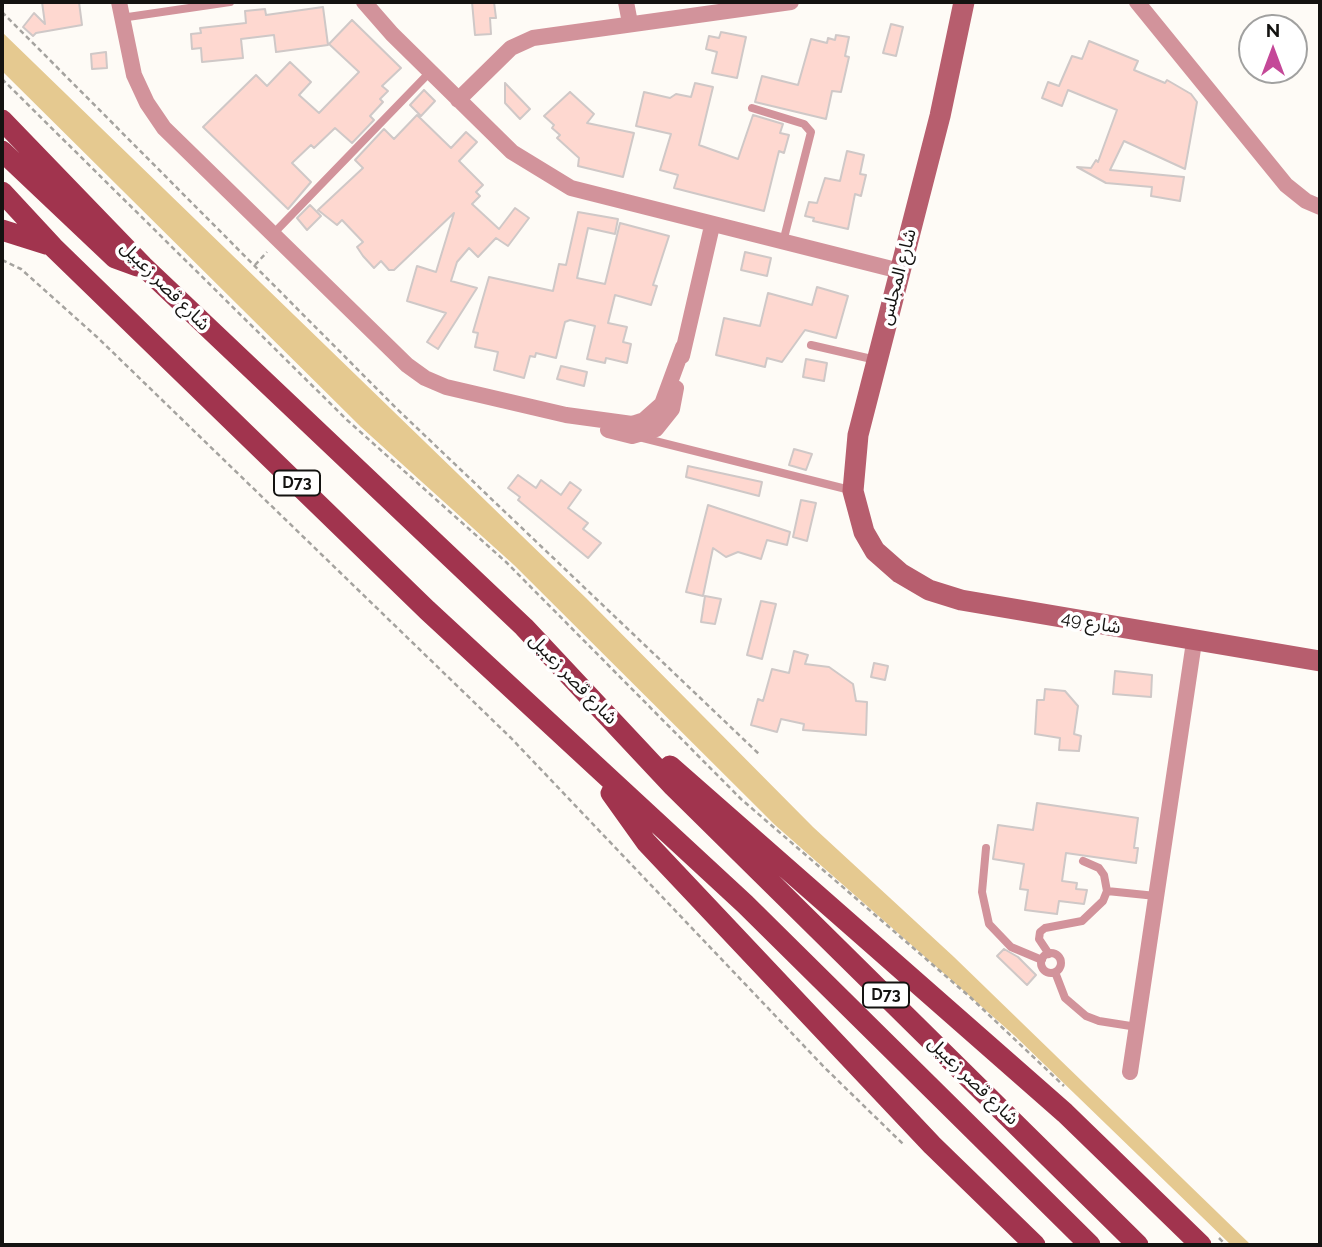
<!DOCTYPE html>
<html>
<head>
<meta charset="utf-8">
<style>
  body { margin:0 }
  #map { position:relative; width:1322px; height:1247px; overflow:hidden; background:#fefbf6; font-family:Raleway,sans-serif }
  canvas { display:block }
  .frame { position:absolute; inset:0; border:4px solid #141311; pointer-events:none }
  .north { position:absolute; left:1238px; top:14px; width:70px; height:70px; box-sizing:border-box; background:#fff; border:2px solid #a1a1a0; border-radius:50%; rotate:0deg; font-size:19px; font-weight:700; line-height:28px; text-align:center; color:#141311 }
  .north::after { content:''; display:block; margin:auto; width:24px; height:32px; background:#c44898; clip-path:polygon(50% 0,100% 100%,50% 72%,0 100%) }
</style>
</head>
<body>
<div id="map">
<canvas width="1322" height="1247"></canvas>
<div class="frame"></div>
<div class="north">N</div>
</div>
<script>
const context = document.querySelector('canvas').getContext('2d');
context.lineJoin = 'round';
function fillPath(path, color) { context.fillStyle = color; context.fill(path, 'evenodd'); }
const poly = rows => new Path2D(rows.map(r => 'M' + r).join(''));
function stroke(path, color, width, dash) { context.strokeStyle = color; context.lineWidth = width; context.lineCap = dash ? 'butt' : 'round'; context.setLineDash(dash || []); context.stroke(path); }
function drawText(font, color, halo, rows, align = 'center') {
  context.font = font + ' Raleway,"Noto Sans Arabic",sans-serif'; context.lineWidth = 7; context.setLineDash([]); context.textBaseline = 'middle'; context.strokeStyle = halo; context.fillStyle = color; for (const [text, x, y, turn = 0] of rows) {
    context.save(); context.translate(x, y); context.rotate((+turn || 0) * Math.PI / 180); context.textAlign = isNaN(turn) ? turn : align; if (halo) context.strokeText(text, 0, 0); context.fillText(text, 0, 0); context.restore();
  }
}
fillPath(poly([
  [2,32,586,598,813,827,954,957,1251,1245,1231,1245,1015,1036,775,825,514,565,361,427,2,71]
]), '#e5c990');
const building = poly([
  [42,2,79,2,82,25,36,33,33,36,23,27,34,13,45,24,42,2],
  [472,2,494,2,496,18,490,18,491,34,475,35,472,2],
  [323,7,328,45,276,52,274,35,241,39,243,58,202,62,201,48,192,49,191,34,201,33,200,28,246,23,245,11,265,9,266,15,323,7],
  [352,20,401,68,382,86,388,91,380,99,383,102,370,116,374,120,352,143,335,128,314,148,311,145,292,163,311,182,288,209,203,127,256,75,267,86,290,62,311,82,299,95,319,113,359,72,329,44,352,20],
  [891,24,903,27,896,56,883,53,891,24],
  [721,32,746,37,737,78,712,73,717,52,706,49,709,36,719,38,721,32],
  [836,35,849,37,845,56,849,57,841,92,832,91,826,119,755,102,762,76,798,85,811,39,827,43,828,38,835,40,836,35],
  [1089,41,1138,61,1134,70,1165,83,1167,80,1191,94,1197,102,1185,169,1124,141,1110,170,1184,177,1180,201,1151,196,1152,187,1106,183,1077,167,1091,168,1096,160,1098,162,1117,110,1068,90,1062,106,1042,98,1048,82,1059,86,1072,56,1082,59,1089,41],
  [106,52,107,68,92,69,91,54,106,52],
  [505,83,530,109,520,119,505,103,505,83],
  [695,83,713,87,699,145,738,159,753,115,783,124,780,133,789,135,784,153,779,151,764,211,674,188,678,175,660,170,671,134,636,126,644,92,670,98,676,94,691,97,695,83],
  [424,90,435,101,421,116,410,105,424,90],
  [570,92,594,114,587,123,634,133,623,177,578,166,579,158,557,138,560,135,552,128,554,125,544,116,570,92],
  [417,115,451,148,466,132,477,142,459,161,483,185,476,192,480,196,472,204,499,229,515,208,529,218,508,246,496,238,478,257,469,248,457,262,451,281,477,288,438,349,427,342,446,313,407,301,417,266,436,272,454,213,394,270,389,270,381,261,374,268,363,256,357,247,363,242,342,220,337,225,318,210,363,168,355,160,384,129,394,139,417,115],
  [847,151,864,155,860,174,866,175,861,196,855,194,848,229,813,221,814,218,805,216,809,202,817,203,825,178,840,181,847,151],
  [310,205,321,216,307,230,297,218,310,205],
  [578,212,618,219,615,234,588,228,577,278,605,284,620,223,669,236,653,285,657,286,651,305,615,295,608,323,627,327,623,342,631,344,627,363,606,358,605,363,587,359,595,326,570,320,565,322,556,358,536,353,535,357,530,356,524,378,494,370,498,352,475,347,478,333,473,332,489,277,553,291,559,264,566,265,578,212],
  [745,252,771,258,767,276,741,270,745,252],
  [817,287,848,296,836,338,805,330,782,362,767,358,765,367,716,355,724,318,760,326,768,293,812,305,817,287],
  [806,359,827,363,824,381,803,377,806,359],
  [561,366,587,372,584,386,557,379,561,366],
  [794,449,812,454,806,470,789,465,794,449],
  [688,466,762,482,759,496,686,477,688,466],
  [518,475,536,488,541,480,561,495,570,482,581,490,568,508,588,523,583,529,601,543,588,558,518,500,520,497,508,488,518,475],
  [801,500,816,503,807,541,793,537,801,500],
  [708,505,790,532,787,545,767,540,761,559,738,552,726,557,713,548,703,596,686,592,708,505],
  [705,596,721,599,715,624,701,622,705,596],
  [761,601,776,604,762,659,747,655,761,601],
  [794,651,808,655,805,664,829,667,853,684,856,701,867,702,866,735,803,730,804,724,781,719,777,732,751,725,758,699,763,701,772,669,789,673,794,651],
  [874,663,888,666,885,680,871,677,874,663],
  [1115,671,1152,675,1151,697,1113,694,1115,671],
  [1045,689,1065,691,1078,706,1074,734,1081,736,1079,751,1059,750,1060,738,1035,734,1037,700,1044,700,1045,689],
  [1037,803,1138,818,1134,848,1138,848,1136,863,1066,853,1062,881,1077,883,1076,889,1087,890,1084,904,1059,901,1057,914,1025,910,1028,890,1020,889,1024,864,993,859,998,825,1033,830,1037,803],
  [1004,949,1018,957,1036,975,1027,985,997,956,1004,949]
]);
fillPath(building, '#fed8d0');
stroke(building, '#cfc8c7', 2);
stroke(poly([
  [2,12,396,408,759,754],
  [2,79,347,420,506,562,741,799,970,997,1064,1086],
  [2,260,21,269,97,337,511,738,825,1068,903,1144],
  [255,265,267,252],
  [1219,1238,1226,1245]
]), '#a5a39f', 2.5, [5, 3.5]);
stroke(poly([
  [121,18,230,2],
  [752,108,804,124,811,132,783,242],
  [273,234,430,72],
  [811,345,876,360],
  [639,437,850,490],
  [986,848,982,892,989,924,1011,947,1042,960],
  [1107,891,1156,896],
  '1041 963a10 10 0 1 1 20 0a10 10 0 1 1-20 0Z',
  [1049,954,1039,939,1040,932,1045,928,1082,921,1103,901,1107,891,1104,875,1099,868,1083,861],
  [1055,972,1065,998,1086,1016,1099,1021,1137,1027]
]), '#d2939b', 8);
stroke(poly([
  [119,2,134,75,147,103,164,128,407,365,425,378,446,387,566,415,632,424,644,420,662,404,683,347],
  [364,2,392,34,512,152,571,188,900,271],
  [626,2,630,23],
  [1137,2,1286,185,1306,201,1320,207],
  [458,100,511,48,533,38,791,2],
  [682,356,712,226],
  [608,430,632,436,656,429,672,409,676,388],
  [1130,1072,1194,642]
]), '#d2939b', 16);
stroke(poly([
  [964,2,940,116,858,435,853,491,864,532,875,551,900,573,929,590,961,600,1320,661]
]), '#b75e6e', 21);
stroke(poly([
  [2,120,143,266,524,627,673,786,1138,1245],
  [2,151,115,258,137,266],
  [2,192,53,247,427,610,745,904,1090,1245],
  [2,230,46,244],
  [670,766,1065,1113,1201,1245],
  [611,793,646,842,932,1145,1035,1245]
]), '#a1344e', 21);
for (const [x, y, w] of [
  [297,483,46],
  [886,995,46]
]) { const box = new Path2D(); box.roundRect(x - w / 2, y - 12.5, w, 25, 5); context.fillStyle = '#fff'; context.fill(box); stroke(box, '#141311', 2); }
drawText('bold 16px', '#141311', null, [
  ["D73",297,483],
  ["D73",886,995]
]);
drawText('18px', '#141311', '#fff', [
  ["شارع المجلس",898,277,-75],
  ["شارع قصر زعبيل",165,286,45],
  ["شارع 49",1091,623,10],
  ["شارع قصر زعبيل",573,679,46],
  ["شارع قصر زعبيل",973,1081,44]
]);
</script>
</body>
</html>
